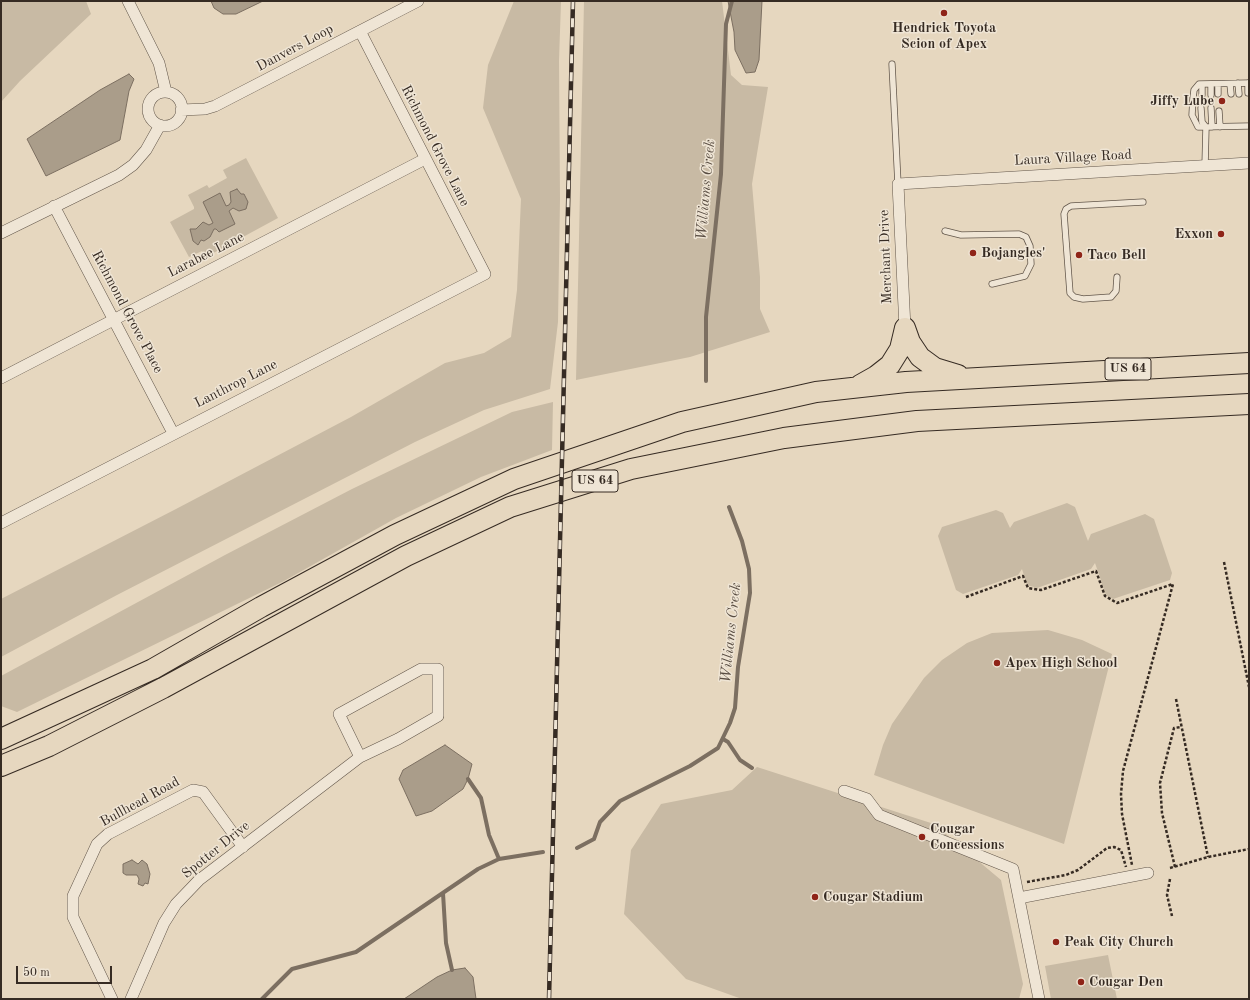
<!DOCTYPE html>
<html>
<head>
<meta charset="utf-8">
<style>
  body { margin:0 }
  #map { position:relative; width:1250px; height:1000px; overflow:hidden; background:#e6d7bf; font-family:"Old Standard TT",serif }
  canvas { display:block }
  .frame { position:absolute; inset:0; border:2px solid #362b23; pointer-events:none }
  .scale { position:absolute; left:16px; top:966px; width:96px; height:18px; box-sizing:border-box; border:2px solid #362b23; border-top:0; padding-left:5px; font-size:12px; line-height:14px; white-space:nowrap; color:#362b23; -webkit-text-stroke:3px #efe5d5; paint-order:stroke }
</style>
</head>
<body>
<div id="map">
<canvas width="1250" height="1000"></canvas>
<div class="frame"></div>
<div class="scale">50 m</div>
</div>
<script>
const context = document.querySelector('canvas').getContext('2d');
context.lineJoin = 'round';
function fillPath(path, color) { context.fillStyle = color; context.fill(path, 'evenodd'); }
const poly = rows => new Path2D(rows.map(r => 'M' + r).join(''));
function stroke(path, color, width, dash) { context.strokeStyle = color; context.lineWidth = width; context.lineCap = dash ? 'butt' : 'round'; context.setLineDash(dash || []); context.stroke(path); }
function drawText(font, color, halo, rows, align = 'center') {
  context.font = font + ' "Old Standard TT",serif'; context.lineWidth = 3; context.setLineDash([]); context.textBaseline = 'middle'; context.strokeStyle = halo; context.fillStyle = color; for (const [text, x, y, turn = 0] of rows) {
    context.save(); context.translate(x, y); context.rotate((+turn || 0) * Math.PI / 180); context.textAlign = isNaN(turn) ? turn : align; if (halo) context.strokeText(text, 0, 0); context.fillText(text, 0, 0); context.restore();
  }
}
fillPath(poly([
  [1,1,86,1,91,14,20,81,1,102],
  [514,1,561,1,559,61,560,199,558,322,550,389,484,410,415,442,117,595,1,657,1,599,176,509,351,417,445,363,484,353,511,337,517,290,521,199,483,108,488,65],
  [584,1,722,1,731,75,742,85,768,87,752,184,760,277,760,309,770,332,690,357,576,380],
  [246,158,278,218,206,257,202,251,189,257,170,222,194,209,194,207,188,195,207,185,209,188,227,178,223,170],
  [553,402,552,450,481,477,396,518,284,581,17,712,1,706,1,676,225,555,352,489,512,412],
  [1067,503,1075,507,1088,541,1091,534,1145,514,1154,519,1172,573,1170,580,1113,599,1106,595,1095,563,1091,569,1037,588,1027,585,1022,569,1018,575,963,594,956,590,938,536,942,527,996,510,1003,513,1010,528,1014,522],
  [1048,630,1082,640,1112,654,1064,844,874,775,883,745,892,724,924,678,942,660,967,643,992,633],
  [757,767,934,824,1001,880,1023,984,1019,999,742,999,686,979,624,914,631,850,661,804,732,790],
  [1108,955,1117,999,1051,999,1045,966]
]), '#c8baa4');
const water = poly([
  [211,1,263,1,236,14,223,14,214,8,211,1],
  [728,1,762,1,759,60,755,72,746,73,735,50,734,32,728,1],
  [129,74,134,79,129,91,120,140,46,176,27,139,100,90,129,74],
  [237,189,241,194,244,194,248,202,246,209,239,211,233,208,229,211,235,224,219,232,216,229,214,229,210,237,204,241,201,240,198,245,193,241,190,229,196,229,203,222,209,225,213,223,203,202,220,193,226,206,229,205,231,202,230,192,237,189],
  [445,745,472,764,468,779,463,789,432,811,416,816,399,779,403,770,445,745],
  [132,860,138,864,142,860,147,864,150,874,148,884,145,883,143,886,138,884,139,879,137,875,126,875,123,873,123,864,132,860],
  [465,968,473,977,476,999,404,999,437,977,452,970,465,968]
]);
fillPath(water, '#aa9d8a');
stroke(water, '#7c6f61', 1);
stroke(poly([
  [706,381,706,317,721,174,726,24,732,1],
  [723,739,728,742,740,760,752,768],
  [468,779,481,798,489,835,499,859],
  [577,848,594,839,600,822,620,801,690,766,718,748,730,723,735,708,738,667,750,593,749,569,742,541,729,507],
  [443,893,446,943,452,970],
  [262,999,292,969,356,952,478,869,499,859,543,852]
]), '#7c6f61', 4);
const lane = poly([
  [892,64,898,184],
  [1238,83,1239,94],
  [1248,83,1248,93],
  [1249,83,1199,84,1194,90,1193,98,1192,115,1198,127,1249,126],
  [1202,84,1202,95],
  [1218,84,1218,94],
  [1230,84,1231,94],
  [1211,95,1211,84],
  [1201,108,1202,122,1206,127,1205,166],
  [1211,108,1212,127],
  [1219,111,1220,127],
  [945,231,961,235,1019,234,1026,237,1030,246,1031,264,1025,276,992,284],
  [1117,277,1116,291,1111,297,1083,299,1074,297,1070,293,1064,214,1066,209,1071,206,1143,202]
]);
const street = poly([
  [128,1,159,63,166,92],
  '148 109a17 17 0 1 1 34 0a17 17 0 1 1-34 0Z',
  [181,110,205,109,215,106,418,1],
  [54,206,173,433],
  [1,233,119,175,133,165,146,150,160,125],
  [905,328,898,184,1249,163],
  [1,378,425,159],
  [1,523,485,274,360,31],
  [844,791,867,799,879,815,1013,869,1039,999],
  [1019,898,1148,873],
  [112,999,73,917,73,896,97,844,108,834,193,790,203,792,243,847],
  [131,999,164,923,176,904,199,880,360,757,398,739,438,716,438,669,421,669,339,714,360,757]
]);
const highway = poly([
  [905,328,910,342,920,357,935,368,958,375],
  [860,385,876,376,890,365,900,349,905,328],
  [1,739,153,669,261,607,395,535,514,479,682,422,816,392,906,382,1249,363],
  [1,766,49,746,163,688,406,556,510,507,631,469,784,438,917,421,1249,404]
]);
stroke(lane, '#62564a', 7);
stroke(street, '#62564a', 12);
stroke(highway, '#362b23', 22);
stroke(poly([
  [1224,562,1249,687],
  [966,597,1023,576,1028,588,1041,590,1096,571,1105,596,1117,603,1173,584,1123,771,1121,794,1122,814,1132,865],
  [1176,699,1208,857],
  [1175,867,1162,813,1160,783,1174,728,1181,727],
  [1170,868,1208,857,1249,849],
  [1170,879,1167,895,1172,916],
  [1027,882,1066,875,1078,870,1107,848,1114,847,1121,850,1126,867]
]), '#362b23', 2.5, [3, 2]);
stroke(lane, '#efe5d5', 5.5);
stroke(street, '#efe5d5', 11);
stroke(highway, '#e6d7bf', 20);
const rail = poly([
  [549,999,573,1]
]);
stroke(rail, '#362b23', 4.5);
stroke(rail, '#efe5d5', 3, [9]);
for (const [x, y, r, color] of [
  [944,13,4,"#8f2418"],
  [1222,101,4,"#8f2418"],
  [1221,234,4,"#8f2418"],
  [973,253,4,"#8f2418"],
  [1079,255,4,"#8f2418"],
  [997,663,4,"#8f2418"],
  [922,837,4,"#8f2418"],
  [815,897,4,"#8f2418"],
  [1056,942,4,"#8f2418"],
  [1081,982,4,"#8f2418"]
]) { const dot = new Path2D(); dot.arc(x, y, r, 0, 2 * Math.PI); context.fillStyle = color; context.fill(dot); stroke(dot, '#efe5d5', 1.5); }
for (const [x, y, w] of [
  [1128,369,46],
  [595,481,46]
]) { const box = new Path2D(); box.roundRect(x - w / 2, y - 11, w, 22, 3); context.fillStyle = '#efe5d5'; context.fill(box); stroke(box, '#362b23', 1); }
drawText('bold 13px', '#362b23', null, [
  ["US 64",1128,369],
  ["US 64",595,481]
]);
drawText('bold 14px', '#362b23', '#efe5d5', [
  ["Hendrick Toyota",944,28,"center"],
  ["Scion of Apex",944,44,"center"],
  ["Jiffy Lube",1214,101,"right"],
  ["Exxon",1213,234,"right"],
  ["Bojangles'",981,253],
  ["Taco Bell",1087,255],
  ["Apex High School",1005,663],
  ["Cougar",930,829],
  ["Concessions",930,845],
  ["Cougar Stadium",823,897],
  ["Peak City Church",1064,942],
  ["Cougar Den",1089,982]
], 'left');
drawText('14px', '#362b23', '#efe5d5', [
  ["Danvers Loop",295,48,-28],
  ["Richmond Grove Lane",435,146,63],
  ["Laura Village Road",1073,158,-3],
  ["Larabee Lane",206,255,-27],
  ["Merchant Drive",886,257,-92],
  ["Richmond Grove Place",127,312,62],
  ["Lanthrop Lane",236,384,-27],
  ["Bullhead Road",140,802,-29],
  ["Spotter Drive",216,850,-39]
]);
drawText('italic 15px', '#594d42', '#efe5d5', [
  ["Williams Creek",706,190,-85],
  ["Williams Creek",731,633,-84]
]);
</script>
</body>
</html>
